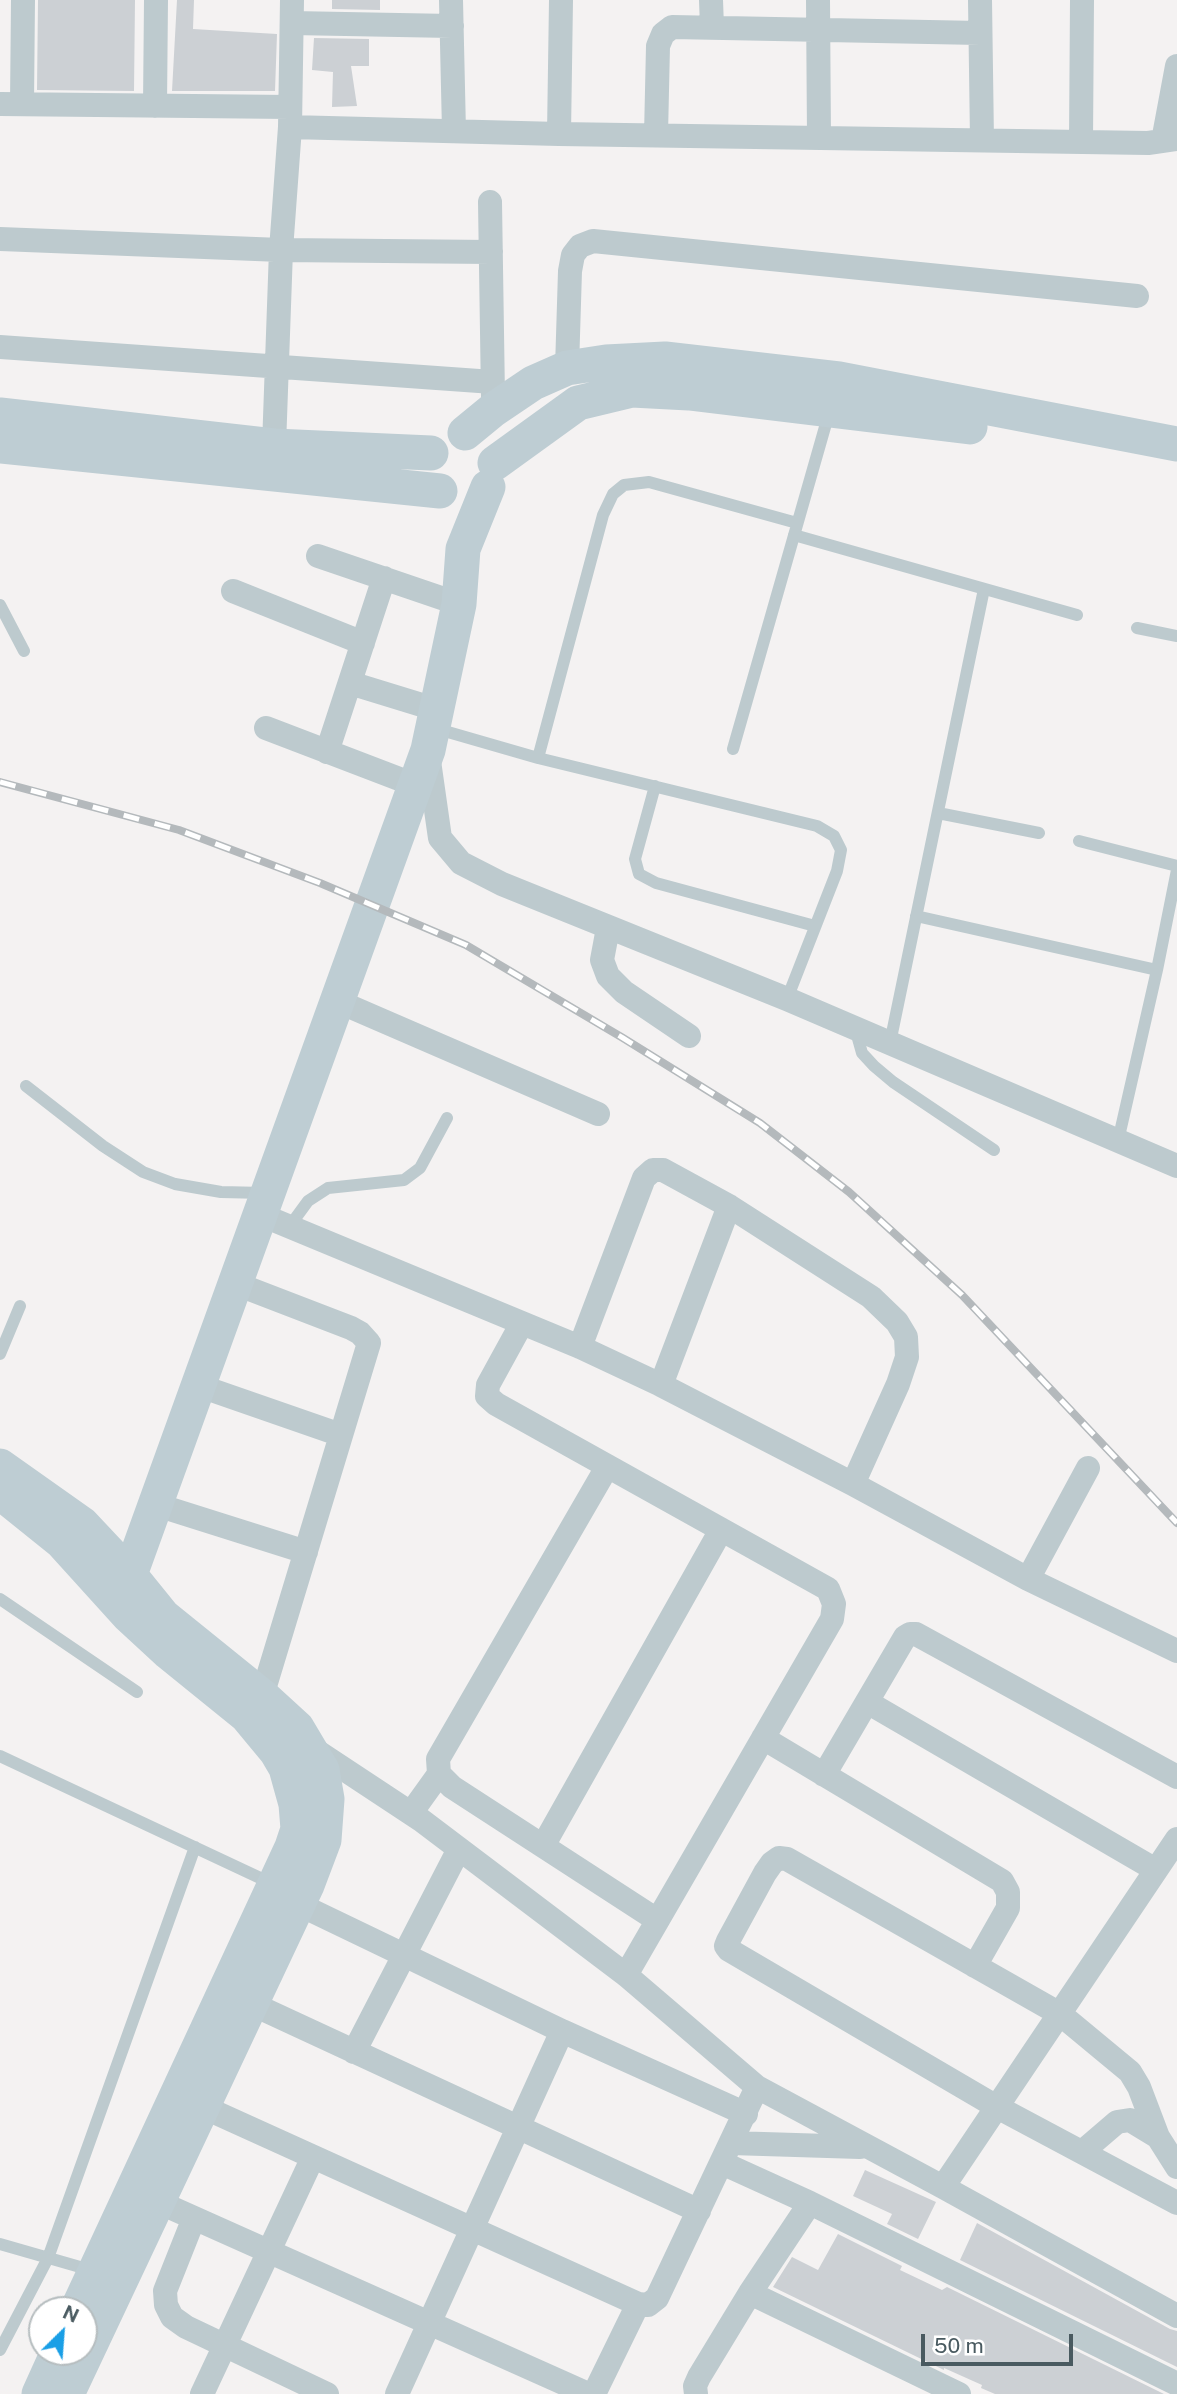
<!DOCTYPE html>
<html>
<head>
<meta charset="utf-8">
<style>
  body { margin:0 }
  #map { position:relative; width:1177px; height:2394px; overflow:hidden; background:#f4f2f2; font-family:"Public Sans",sans-serif }
  canvas { display:block }
  .north { position:absolute; left:28px; top:2296px; width:70px; height:70px; box-sizing:border-box; background:#fff; border:2px solid #b6bdbf; border-radius:50%; rotate:25deg; font-size:19px; font-weight:700; line-height:28px; text-align:center; color:#495a60 }
  .north::after { content:''; display:block; margin:auto; width:24px; height:32px; background:#1a9fe6; clip-path:polygon(50% 0,100% 100%,50% 72%,0 100%) }
  .scale { position:absolute; left:921px; top:2334px; width:152px; height:32px; box-sizing:border-box; border:4px solid #495a60; border-top:0; padding-left:9px; font-size:21px; line-height:24px; white-space:nowrap; color:#495a60; -webkit-text-stroke:5px #fff; paint-order:stroke }
</style>
</head>
<body>
<div id="map">
<canvas width="1177" height="2394"></canvas>
<div class="north">N</div>
<div class="scale">50 m</div>
</div>
<script>
const context = document.querySelector('canvas').getContext('2d');
context.lineJoin = 'round';
function fillPath(path, color) { context.fillStyle = color; context.fill(path, 'evenodd'); }
const poly = rows => new Path2D(rows.map(r => 'M' + r).join(''));
function stroke(path, color, width, dash) { context.strokeStyle = color; context.lineWidth = width; context.lineCap = dash ? 'butt' : 'round'; context.setLineDash(dash || []); context.stroke(path); }
fillPath(poly([
  [38,0,135,0,134,91,37,90],
  [177,0,194,0,193,29,277,34,275,91,172,91],
  [332,0,380,0,380,10,332,9],
  [314,38,369,39,369,66,351,66,357,106,332,107,333,72,312,70],
  [865,2170,936,2202,918,2239,887,2224,892,2214,853,2196],
  [977,2223,1170,2329,1177,2331,1177,2367,960,2260],
  [838,2234,902,2266,900,2270,942,2290,947,2287,1164,2394,995,2394,981,2388,982,2385,944,2368,944,2370,773,2287,792,2257,818,2270]
]), '#ccd0d4');
stroke(poly([
  [794,535,1077,615],
  [0,605,24,651],
  [1137,628,1177,636],
  [434,728,538,758,817,826,834,836,841,850,837,871,787,999],
  [733,749,829,413],
  [538,758,603,515,613,494,624,485,649,482,797,523],
  [655,786,635,859,639,874,656,883,815,926],
  [938,813,1039,833],
  [1079,841,1177,866],
  [916,916,1157,970],
  [855,1028,862,1053,874,1066,893,1082,994,1150],
  [890,1043,984,589],
  [26,1086,103,1146,143,1172,175,1184,221,1192,264,1193],
  [1118,1141,1157,970,1177,870],
  [289,1227,308,1201,328,1188,404,1180,420,1168,447,1118],
  [0,1354,20,1306],
  [0,1599,137,1692],
  [0,1756,273,1884],
  [0,2244,94,2271],
  [0,2350,48,2258,195,1847]
]), '#bdcace', 12);
stroke(poly([
  [451,0,454,131],
  [711,0,712,27],
  [818,0,819,137],
  [980,0,982,140],
  [292,23,452,26],
  [0,104,290,107],
  [22,104,23,0],
  [155,106,156,0],
  [290,127,559,134,1148,143,1177,139],
  [559,134,561,0],
  [656,135,658,46,663,34,672,27,980,33],
  [1163,141,1177,66],
  [1081,142,1082,0],
  [490,202,493,397],
  [0,239,281,250,491,252],
  [0,347,493,382],
  [567,368,570,271,573,255,580,246,593,241,1137,296],
  [274,446,281,250,290,127,292,0],
  [318,556,459,604],
  [233,591,363,643],
  [350,683,438,710],
  [266,728,415,785],
  [327,752,384,578],
  [428,754,440,838,461,863,502,884,787,999,1177,1166],
  [608,928,602,960,608,976,624,992,689,1036],
  [337,1001,598,1114],
  [259,1214,580,1347,661,1385,853,1484,1028,1579,1177,1651],
  [234,1283,351,1328,360,1333,369,1343,262,1696],
  [522,1323,488,1385,487,1396,496,1404,828,1589,834,1604,832,1619,626,1975],
  [580,1347,644,1178,653,1170,663,1170,729,1206,871,1297,897,1322,906,1337,907,1357,898,1384,853,1484],
  [197,1385,341,1435],
  [661,1385,729,1206],
  [607,1467,438,1759,439,1774,452,1787,657,1920],
  [154,1504,306,1552],
  [1028,1579,1088,1468],
  [867,1702,1156,1870],
  [763,1738,1002,1881,1008,1892,1008,1908,975,1966],
  [312,1748,421,1820,626,1975,757,2087,943,2187,1177,2316],
  [824,1775,905,1637,910,1634,916,1634,1177,1777],
  [411,1813,439,1774],
  [543,1846,721,1530],
  [298,1904,562,2031,746,2114],
  [252,2004,699,2211],
  [354,2052,459,1849],
  [201,2106,638,2304,648,2305,657,2298,757,2087],
  [1158,2137,1139,2087,1130,2072,1060,2014,787,1859,779,1858,772,1863,765,1873,728,1941,726,1946,729,1950,997,2107,1177,2203],
  [731,2143,860,2147],
  [1082,2152,1117,2122,1130,2120,1158,2137,1177,2167],
  [722,2163,810,2203,1177,2384],
  [943,2187,1177,1839],
  [156,2201,588,2394],
  [194,2218,165,2291,166,2305,172,2317,186,2327,327,2394],
  [750,2293,959,2394],
  [202,2394,313,2157],
  [397,2394,562,2031],
  [594,2394,638,2304],
  [696,2394,695,2386,699,2377,750,2293,810,2203]
]), '#bdcace', 24);
stroke(poly([
  [0,415,274,446,431,453],
  [465,433,493,410,533,383,567,368,606,362,665,359,839,379,1177,444],
  [0,446,440,491],
  [495,463,578,403,632,390,689,393,970,427],
  [0,1466,82,1524,129,1574,163,1616,262,1696,297,1728,322,1770,327,1799,324,1840,307,1885,67,2394],
  [0,1492,62,1542,129,1616,168,1652,247,1716,276,1751,286,1768,296,1804,298,1829,292,1847,77,2310],
  [119,1605,428,750,459,604,463,549,488,487],
  [39,2394,58,2352]
]), '#becdd3', 35);
const rail = poly([
  [0,782,179,830,320,883,466,945,623,1038,760,1123,849,1192,962,1295,1177,1523]
]);
stroke(rail, '#b4b9bc', 8);
stroke(rail, '#fff', 5, [16]);
</script>
</body>
</html>
